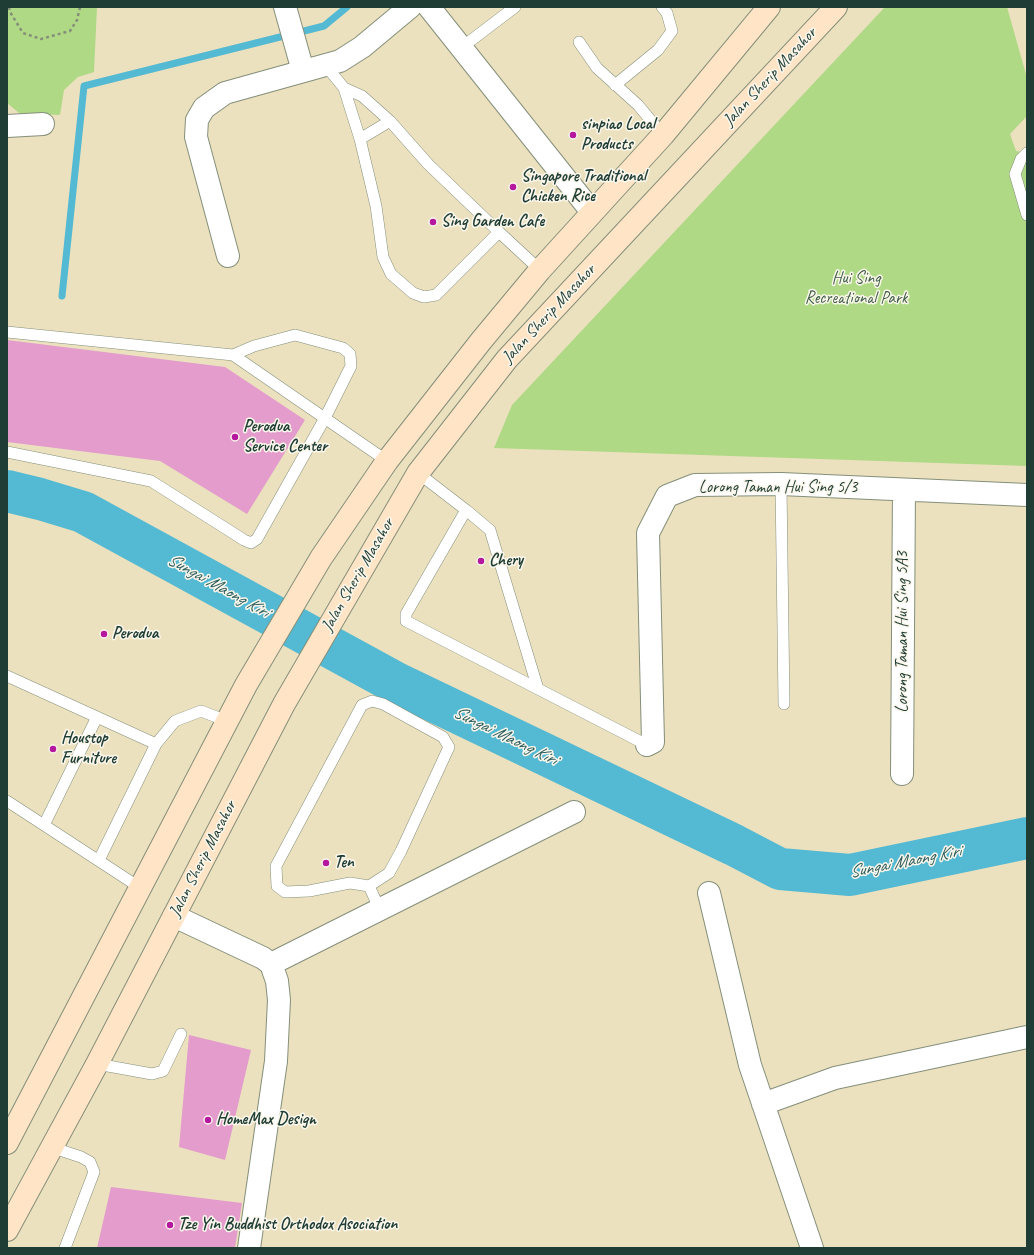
<!DOCTYPE html>
<html>
<head>
<meta charset="utf-8">
<style>
  body { margin:0 }
  #map { position:relative; width:1034px; height:1255px; overflow:hidden; background:#ebe1bf; font-family:Caveat,sans-serif }
  canvas { display:block }
  .frame { position:absolute; inset:0; border:8px solid #1f3d34; pointer-events:none }
</style>
</head>
<body>
<div id="map">
<canvas width="1034" height="1255"></canvas>
<div class="frame"></div>
</div>
<script>
const context = document.querySelector('canvas').getContext('2d');
context.lineJoin = 'round';
function fillPath(path, color) { context.fillStyle = color; context.fill(path, 'evenodd'); }
const poly = rows => new Path2D(rows.map(r => 'M' + r).join(''));
function stroke(path, color, width, dash) { context.strokeStyle = color; context.lineWidth = width; context.lineCap = dash ? 'butt' : 'round'; context.setLineDash(dash || []); context.stroke(path); }
function drawText(font, color, halo, rows, align = 'center') {
  context.font = font + ' Caveat,sans-serif'; context.lineWidth = 3; context.setLineDash([]); context.textBaseline = 'middle'; context.strokeStyle = halo; context.fillStyle = color; for (const [text, x, y, turn = 0] of rows) {
    context.save(); context.translate(x, y); context.rotate((+turn || 0) * Math.PI / 180); context.textAlign = isNaN(turn) ? turn : align; if (halo) context.strokeText(text, 0, 0); context.fillText(text, 0, 0); context.restore();
  }
}
fillPath(poly([
  [7,7,97,7,94,72,78,77,64,90,60,115,19,113,7,103],
  [885,7,1007,7,1027,78,1027,116,1010,134,1016,151,1027,153,1027,466,494,448,512,405]
]), '#afd985');
stroke(poly([
  [62,296,84,86,324,26,347,7]
]), '#54b9d2', 7);
stroke(poly([
  [7,491,40,499,83,512,396,683,734,845,780,869,850,875,1027,838]
]), '#54b9d2', 42);
fillPath(poly([
  [7,340,225,367,305,420,247,514,160,461,7,442],
  [189,1035,251,1050,225,1160,179,1147],
  [111,1187,242,1203,235,1248,97,1248]
]), '#e39ccb');
const service = poly([
  [579,42,597,68,638,105,663,135],
  [461,48,515,7],
  [326,66,344,88,360,139,376,206,383,257,391,274,413,293,424,297,436,295,499,232,540,270],
  [615,85,658,50,672,31,667,13,662,7],
  [344,88,362,96,390,121,428,164,499,232],
  [360,139,390,121],
  [1027,153,1021,159,1015,174,1027,215],
  [7,332,233,355,387,461],
  [7,452,151,481,244,540,251,543,257,539,325,418,351,366,350,354,343,348,295,335,254,346,233,355],
  [418,473,466,510],
  [781,484,784,704],
  [7,676,156,744,175,721,201,711,227,721],
  [538,689,490,530,466,510,406,614,406,621,647,745],
  [7,801,139,887],
  [44,825,97,717],
  [99,860,156,744],
  [369,886,389,873,401,851,449,747,443,737,383,704,372,701,362,705,276,866,277,886,285,892,309,891,350,883,369,886,380,910],
  [97,1064,152,1074,163,1071,181,1034],
  [51,1147,81,1157,90,1162,94,1172,65,1248]
]);
const minor = poly([
  [285,7,303,71],
  [429,7,592,212],
  [7,126,43,124],
  [228,256,196,137,197,120,204,108,225,93,340,61,362,47,410,7],
  [647,745,653,742,648,533,667,496,695,485,781,484,1027,495],
  [902,774,904,490],
  [709,893,750,1065,812,1248],
  [174,916,263,958,271,964,277,981,279,1000,276,1061,249,1248],
  [271,964,574,812],
  [763,1104,835,1078,1027,1037]
]);
const secondary = poly([
  [7,1143,246,685,321,558,387,461,481,341,540,270,663,135,769,7],
  [7,1230,97,1064,284,704,418,473,507,359,836,7]
]);
stroke(service, '#858f7a', 12);
stroke(minor, '#858f7a', 24);
stroke(secondary, '#858f7a', 24);
stroke(poly([
  [9,7,10,12,23,33,41,39,70,31,77,20,80,7]
]), '#858f7a', 2.5, [3, 3]);
stroke(service, '#fff', 11);
stroke(minor, '#fff', 22);
stroke(secondary, '#ffe4c6', 22);
for (const [x, y, r, color] of [
  [573,135,4,"#b5179e"],
  [513,187,4,"#b5179e"],
  [433,222,4,"#b5179e"],
  [235,437,4,"#b5179e"],
  [481,561,4,"#b5179e"],
  [104,634,4,"#b5179e"],
  [53,749,4,"#b5179e"],
  [326,863,4,"#b5179e"],
  [208,1120,4,"#b5179e"],
  [170,1225,4,"#b5179e"]
]) { const dot = new Path2D(); dot.arc(x, y, r, 0, 2 * Math.PI); context.fillStyle = color; context.fill(dot); stroke(dot, '#fbf7ec', 1.5); }
drawText('17px', '#1f3d34', '#fbf7ec', [
  ["Jalan Sherip Masahor",770,77,-47],
  ["Jalan Sherip Masahor",549,314,-47],
  ["Lorong Taman Hui Sing 5/3",778,488],
  ["Jalan Sherip Masahor",358,575,-60],
  ["Lorong Taman Hui Sing 5A3",903,632,-90],
  ["Jalan Sherip Masahor",203,859,-63]
]);
drawText('bold 17px', '#1f3d34', '#fbf7ec', [
  ["sinpiao Local",581,125],
  ["Products",581,145],
  ["Singapore Traditional",521,177],
  ["Chicken Rice",521,197],
  ["Sing Garden Cafe",441,222],
  ["Perodua",243,427],
  ["Service Center",243,447],
  ["Chery",489,561],
  ["Perodua",112,634],
  ["Houstop",61,739],
  ["Furniture",61,759],
  ["Ten",334,863],
  ["HomeMax Design",216,1120],
  ["Tze Yin Buddhist Orthodox Asociation",178,1225]
], 'left');
drawText('17px', '#3c5c44', '#fbf7ec', [
  ["Hui Sing",856,279],
  ["Recreational Park",856,299]
]);
drawText('italic 18px', '#2c5c5c', '#fbf7ec', [
  ["Sungai Maong Kiri",218,586,29],
  ["Sungai Maong Kiri",505,736,26],
  ["Sungai Maong Kiri",905,862,-11]
]);
</script>
</body>
</html>
